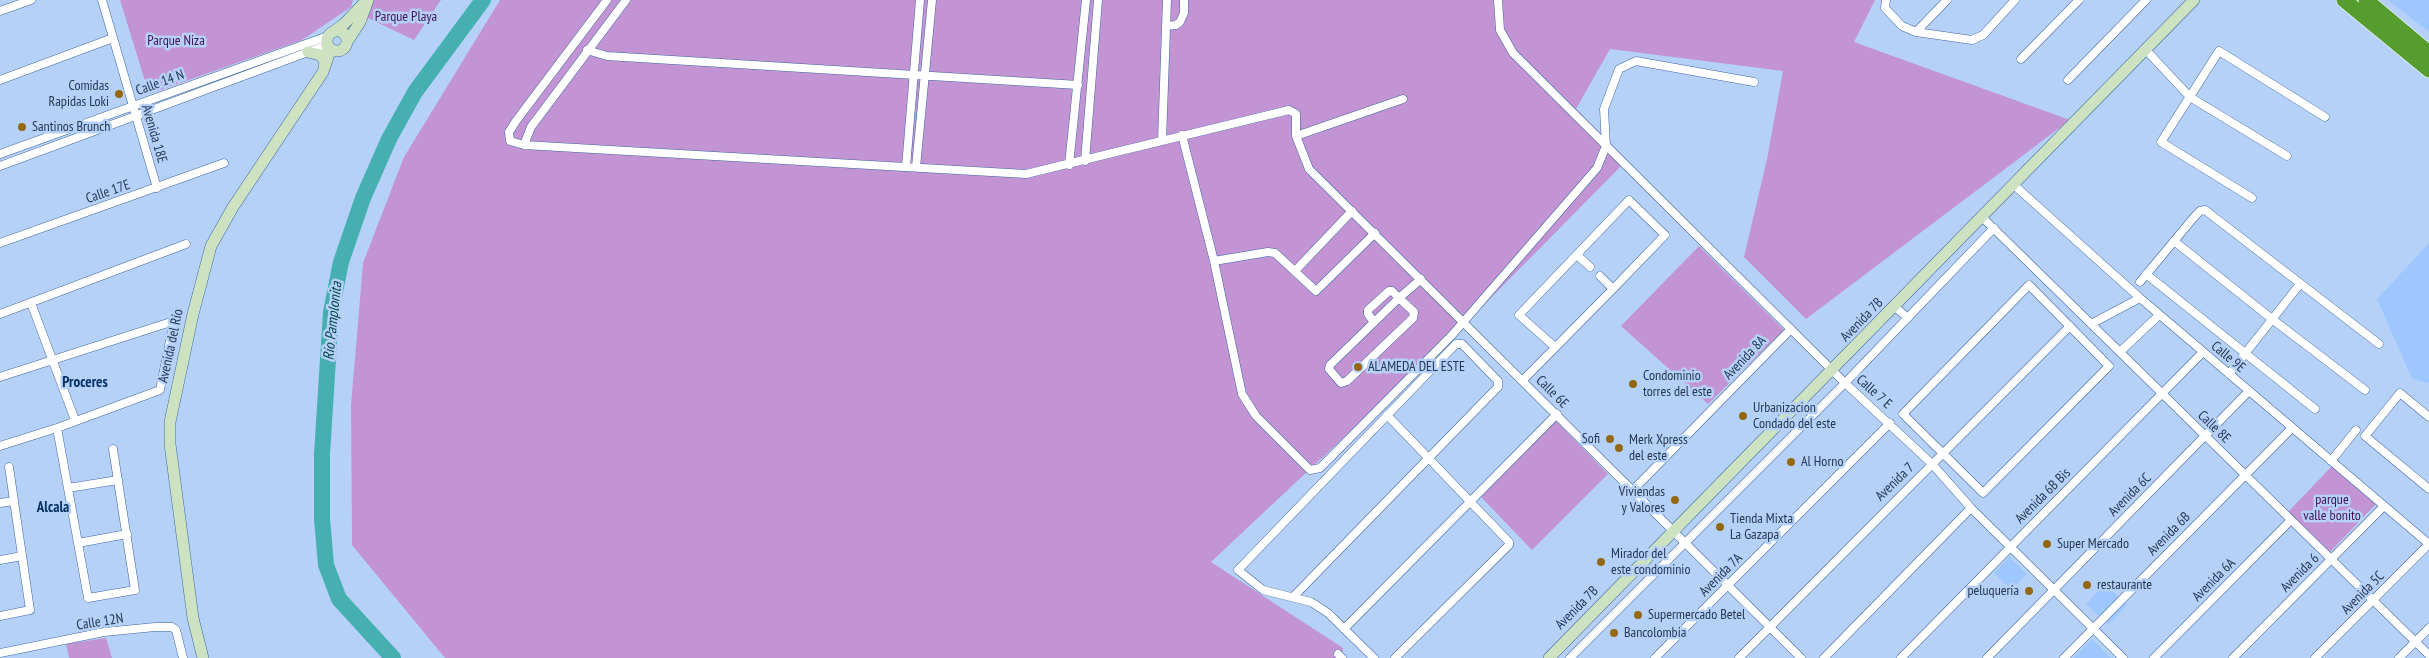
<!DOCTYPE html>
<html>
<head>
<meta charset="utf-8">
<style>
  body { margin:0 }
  canvas { display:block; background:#b5d1f7 }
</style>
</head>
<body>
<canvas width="2429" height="658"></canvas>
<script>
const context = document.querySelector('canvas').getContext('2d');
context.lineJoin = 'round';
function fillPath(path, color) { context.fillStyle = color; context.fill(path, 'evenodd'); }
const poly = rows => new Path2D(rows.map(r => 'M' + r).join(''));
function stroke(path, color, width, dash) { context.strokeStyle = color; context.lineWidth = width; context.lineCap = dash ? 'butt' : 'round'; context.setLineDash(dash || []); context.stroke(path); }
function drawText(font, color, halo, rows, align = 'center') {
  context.font = font + ' "PT Sans Narrow",sans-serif'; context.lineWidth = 5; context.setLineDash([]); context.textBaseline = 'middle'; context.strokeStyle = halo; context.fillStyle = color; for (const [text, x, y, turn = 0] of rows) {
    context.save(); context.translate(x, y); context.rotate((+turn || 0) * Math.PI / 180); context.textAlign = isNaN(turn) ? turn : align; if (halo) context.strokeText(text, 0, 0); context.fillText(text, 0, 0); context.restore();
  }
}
fillPath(poly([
  [2388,0,2429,0,2429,32],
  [2429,243,2429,383,2412,379,2377,299],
  [2009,557,2027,574,2011,590,1994,573],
  [2105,584,2127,605,2108,625,2086,604],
  [2092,639,2111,658,2074,658]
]), '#9fc7ff');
fillPath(poly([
  [120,0,353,0,351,7,302,40,149,94],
  [373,0,441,0,414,40,366,17],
  [500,0,1875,0,1854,42,2070,120,1806,319,1744,257,1767,159,1783,71,1610,49,1576,109,1627,160,1474,315,1211,562,1343,648,1342,658,445,658,352,545,351,405,363,263,404,157],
  [1699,246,1784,330,1708,404,1621,326],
  [1556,421,1608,474,1532,550,1480,496],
  [2332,466,2376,504,2330,552,2288,512],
  [106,638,112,658,69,658,66,644]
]), '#c394d4');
stroke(poly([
  [393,658,339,599,326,565,322,519,322,454,331,312,341,262,363,198,389,139,415,92,483,0]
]), '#46b0b1', 16);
const street = poly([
  [102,0,157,188],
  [607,0,516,121,509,132,510,141,524,145,1026,174,1289,110,1296,114,1296,136,1309,169,1801,658],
  [1498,0,1500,30,1513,53,1845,383,1932,464,1971,508,2123,658],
  [1886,0,1885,8,1902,26,1916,32,1972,40,1983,35,2015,0],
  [0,11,31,0],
  [1166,26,1176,25,1180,22,1184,13,1184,0],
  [1916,32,1947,0],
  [587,50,607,56,1078,85],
  [2146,50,2190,97,2287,156],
  [2021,59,2079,0],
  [0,80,113,38],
  [2068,80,2146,0],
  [1182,135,1214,261],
  [1296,136,1403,99],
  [1162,141,1167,0],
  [524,145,531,127,626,0],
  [0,154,328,36],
  [1085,161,1098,0],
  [1069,165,1086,0],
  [0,166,327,45],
  [906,167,920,0],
  [916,167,932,0],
  [2014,185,2140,298,2429,544],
  [2252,198,2161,142,2219,51,2325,117],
  [1982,217,2429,655],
  [1375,233,1316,291,1275,253,1268,252,1214,261,1242,394,1256,416,1310,470,1320,468,1452,335,1597,168,1606,146,1604,109,1619,69,1636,61,1754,82],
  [2174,241,2272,319,2365,390],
  [0,243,224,163],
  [1577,255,1590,267],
  [1295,271,1352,211],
  [2146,274,2315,409],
  [1600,276,1613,289],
  [2140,282,2195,216,2200,211,2205,210,2379,344],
  [2029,285,2109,366,1983,493,1903,414,2029,285],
  [31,303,75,420],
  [1895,307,1908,318],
  [0,314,186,244],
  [1374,322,1368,314,1368,310,1389,291,1392,291,1399,298,1414,312,1413,318,1347,381,1341,383,1329,369,1330,365,1399,298,1421,279],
  [2091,324,2140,298],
  [2120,352,2159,315],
  [2229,374,2300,284],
  [0,377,174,321,160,390,57,428,0,446],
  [1523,380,1613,289,1665,235,1629,200,1519,315,1555,347],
  [1387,415,1509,542,1509,545,1395,658],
  [2429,417,2400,393,2365,436,2429,489],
  [57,428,88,598,135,590,113,449],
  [2331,461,2356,430],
  [68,488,118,480],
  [1633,490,1791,329],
  [0,503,14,501],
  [78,543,127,534],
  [0,560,22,556],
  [1294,596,1498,387,1498,381,1462,344,1456,344,1238,570,1263,590,1311,602,1328,613,1374,658],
  [0,616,30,610,9,467],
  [1344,629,1557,414],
  [0,653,104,632,155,627,172,627,176,630,183,658],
  [1338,654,1342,658],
  [1570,658,1845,383,1994,228],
  [1655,658,1890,423],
  [1739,658,2070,326],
  [1824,658,1971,508],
  [1901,658,2203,352],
  [1987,658,2249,391],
  [2064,658,2292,428],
  [2154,658,2291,520],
  [2233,658,2384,506],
  [2315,658,2429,544],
  [2399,658,2429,628]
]);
const secondary = poly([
  '327 41a10 10 0 1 1 20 0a10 10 0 1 1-20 0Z',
  [333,32,344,24,366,1],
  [347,42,360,22,368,0],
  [308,52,320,55,325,61,324,68],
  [203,658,193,618,170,444,170,422,193,314,211,246,233,207,323,72,329,54,327,45],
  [1549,658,2194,0]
]);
const highway = poly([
  [2344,0,2429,70],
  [2366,0,2429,53]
]);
stroke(street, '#3d669f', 9);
stroke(secondary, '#3d669f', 12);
stroke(highway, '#fff', 16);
stroke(street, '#fff', 8);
stroke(secondary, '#cce2c1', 11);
stroke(highway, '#569d30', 15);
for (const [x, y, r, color] of [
  [119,94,5,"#936713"],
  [22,127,5,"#936713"],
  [1358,367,5,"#936713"],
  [1633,384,5,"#936713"],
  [1743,416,5,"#936713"],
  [1610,439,5,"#936713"],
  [1619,448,5,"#936713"],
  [1791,462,5,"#936713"],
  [1675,500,5,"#936713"],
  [1720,527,5,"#936713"],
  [2047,544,5,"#936713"],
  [1601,562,5,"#936713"],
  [2087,585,5,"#936713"],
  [2029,591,5,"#936713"],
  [1638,615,5,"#936713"],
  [1614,633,5,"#936713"]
]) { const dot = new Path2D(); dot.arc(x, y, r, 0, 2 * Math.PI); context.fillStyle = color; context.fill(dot); stroke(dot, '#b5d1f7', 2); }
drawText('14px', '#431054', '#b5d1f7', [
  ["Parque Playa",406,17],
  ["Parque Niza",176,41],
  ["parque",2332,500],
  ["valle bonito",2332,516]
]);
drawText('14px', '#253751', '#b5d1f7', [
  ["Calle 14 N",160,83,-20],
  ["Avenida 18E",154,134,74],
  ["Calle 17E",108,192,-19],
  ["Avenida 7B",1862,320,-46],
  ["Avenida del Río",171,346,-78],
  ["Calle 9E",2228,357,40],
  ["Avenida 8A",1745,358,-46],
  ["Calle 6E",1552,392,45],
  ["Calle 7 E",1874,392,42],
  ["Calle 8E",2214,427,44],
  ["Avenida 7",1895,482,-44],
  ["Avenida 6C",2130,495,-45],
  ["Avenida 6B Bis",2043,496,-45],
  ["Avenida 6B",2169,534,-45],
  ["Avenida 6",2300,573,-45],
  ["Avenida 7A",1721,575,-45],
  ["Avenida 6A",2214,580,-45],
  ["Avenida 5C",2363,593,-45],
  ["Avenida 7B",1577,608,-45],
  ["Calle 12N",100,622,-9]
]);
drawText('14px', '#253751', '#b5d1f7', [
  ["Comidas",109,86,"right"],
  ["Rapidas Loki",109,102,"right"],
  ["Santinos Brunch",32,127],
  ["ALAMEDA DEL ESTE",1368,367],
  ["Condominio",1643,376],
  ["torres del este",1643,392],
  ["Urbanizacion",1753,408],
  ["Condado del este",1753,424],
  ["Sofi",1600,439,"right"],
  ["Merk Xpress",1629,440],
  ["del este",1629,456],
  ["Al Horno",1801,462],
  ["Viviendas",1665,492,"right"],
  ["y Valores",1665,508,"right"],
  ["Tienda Mixta",1730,519],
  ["La Gazapa",1730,535],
  ["Super Mercado",2057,544],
  ["Mirador del",1611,554],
  ["este condominio",1611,570],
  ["restaurante",2097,585],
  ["peluquería",2019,591,"right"],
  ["Supermercado Betel",1648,615],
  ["Bancolombia",1624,633]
], 'left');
drawText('italic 15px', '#07494a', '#b5d1f7', [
  ["Río Pamplonita",333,321,-84]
]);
drawText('bold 15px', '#063165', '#b5d1f7', [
  ["Proceres",85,383],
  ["Alcala",53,508]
]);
</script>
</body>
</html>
